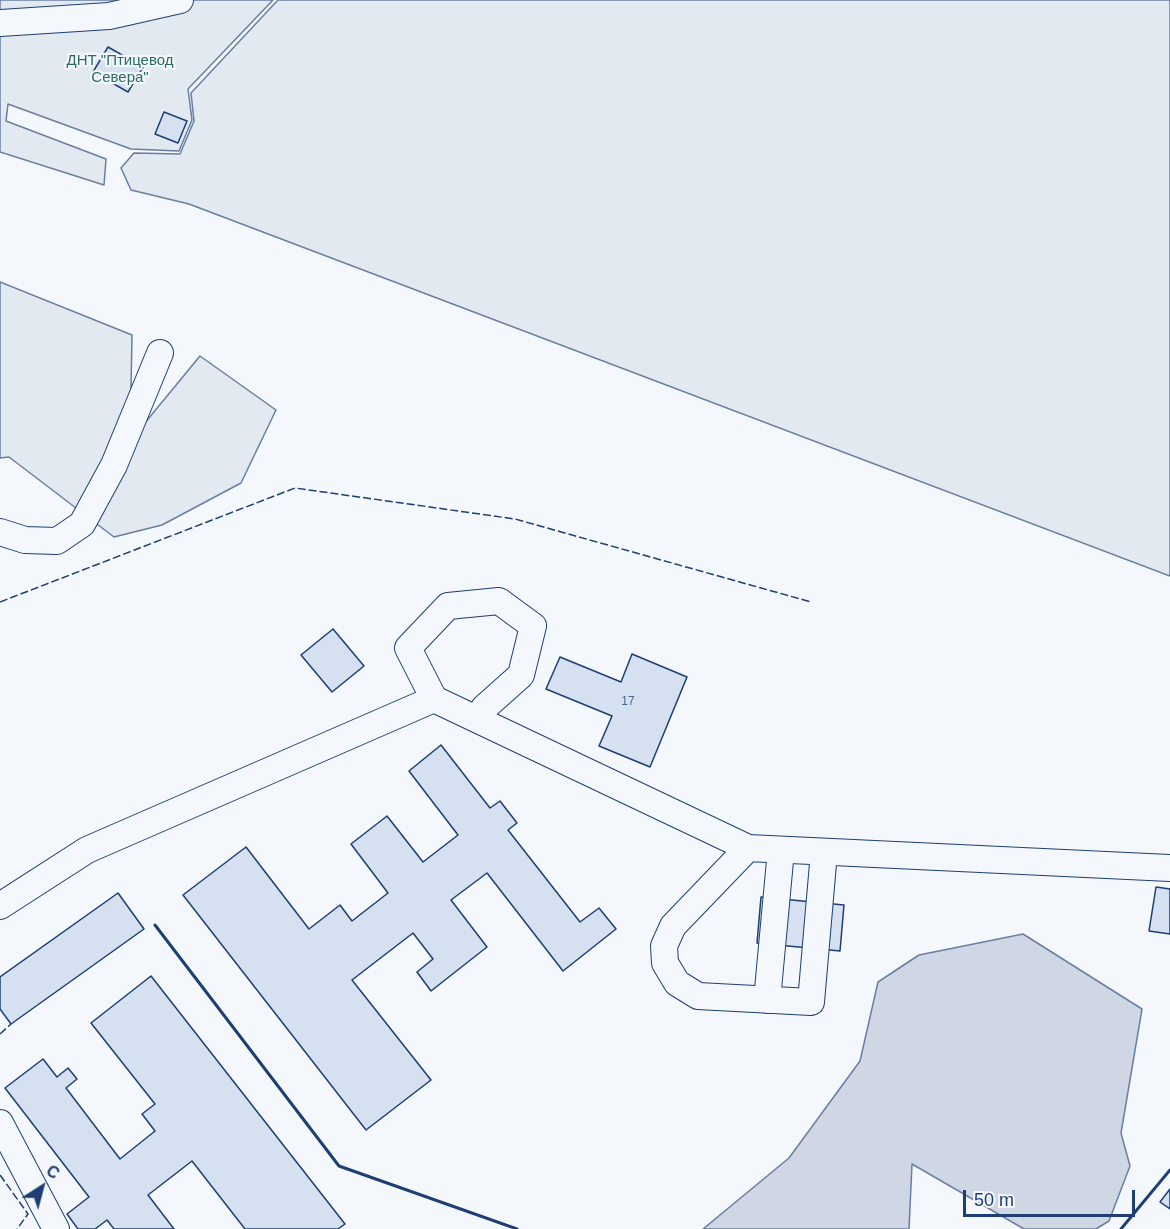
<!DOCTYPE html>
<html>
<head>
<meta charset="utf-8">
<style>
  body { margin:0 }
  #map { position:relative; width:1170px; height:1229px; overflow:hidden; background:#f4f7fb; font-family:Helvetica,sans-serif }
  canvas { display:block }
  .north { position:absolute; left:12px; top:1157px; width:60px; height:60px; -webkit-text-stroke:4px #f4f7fb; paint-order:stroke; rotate:36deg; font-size:16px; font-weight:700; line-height:24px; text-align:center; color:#1d3f73 }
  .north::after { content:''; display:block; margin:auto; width:21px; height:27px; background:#1d3f73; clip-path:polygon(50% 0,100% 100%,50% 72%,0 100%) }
  .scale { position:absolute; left:963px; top:1190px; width:172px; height:27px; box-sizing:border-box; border:3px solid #1d3f73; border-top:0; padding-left:8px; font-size:18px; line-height:21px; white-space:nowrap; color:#1d3f73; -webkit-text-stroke:4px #f4f7fb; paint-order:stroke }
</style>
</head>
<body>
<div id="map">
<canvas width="1170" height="1229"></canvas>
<div class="north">С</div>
<div class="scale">50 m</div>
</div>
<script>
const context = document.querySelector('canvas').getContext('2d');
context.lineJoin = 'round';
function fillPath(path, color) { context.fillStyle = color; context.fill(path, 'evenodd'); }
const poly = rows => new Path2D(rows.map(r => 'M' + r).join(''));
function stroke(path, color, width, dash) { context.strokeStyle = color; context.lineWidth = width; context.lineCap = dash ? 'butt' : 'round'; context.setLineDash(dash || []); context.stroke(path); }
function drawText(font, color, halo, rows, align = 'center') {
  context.font = font + ' Helvetica,sans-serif'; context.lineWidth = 4.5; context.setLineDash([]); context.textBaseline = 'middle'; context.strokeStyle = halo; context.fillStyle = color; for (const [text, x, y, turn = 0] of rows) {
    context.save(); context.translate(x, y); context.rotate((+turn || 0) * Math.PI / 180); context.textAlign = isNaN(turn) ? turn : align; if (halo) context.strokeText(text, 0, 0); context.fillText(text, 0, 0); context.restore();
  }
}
const green = poly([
  [0,0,273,0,188,89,192,120,179,151,131,149,8,104,6,121,106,159,104,185,0,152,0,0],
  [278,0,1170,0,1170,576,189,204,131,190,121,168,134,153,180,154,194,121,191,93,278,0],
  [0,282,132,335,130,441,200,356,276,410,241,483,162,525,114,537,9,457,0,458,0,282]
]);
fillPath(green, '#e3e9f0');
stroke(green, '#687fa3', 1.5);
const water = poly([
  [1023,934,1142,1009,1121,1133,1130,1166,1109,1221,1096,1229,1024,1229,912,1164,909,1229,703,1229,789,1158,860,1061,878,982,919,955,1023,934]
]);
fillPath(water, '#cfd7e4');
stroke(water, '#687fa3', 1.5);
const building = poly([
  [108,47,143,67,128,92,93,72,108,47],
  [164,112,187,121,178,143,155,134,164,112],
  [333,629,364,666,332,692,301,655,333,629],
  [632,654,687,677,650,767,599,746,612,716,546,689,560,657,621,682,632,654],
  [441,745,490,808,500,801,517,823,508,830,580,922,599,908,616,929,563,971,487,873,451,900,487,947,431,991,417,972,433,959,413,933,352,980,431,1080,366,1130,183,895,246,847,309,929,340,905,352,921,388,893,351,844,387,816,423,862,458,835,409,771,441,745],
  [1156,887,1170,889,1170,934,1149,931,1156,887],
  [118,893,144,929,11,1024,0,1009,0,977,118,893],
  [761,897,844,905,840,951,757,943,761,897],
  [151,976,345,1224,338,1229,245,1229,192,1161,148,1195,174,1229,114,1229,107,1220,95,1229,78,1229,67,1214,89,1197,5,1088,43,1059,57,1077,68,1068,77,1079,66,1088,120,1159,155,1131,142,1114,155,1104,91,1023,151,976],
  [1170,1189,1170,1209,1160,1202,1170,1189]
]);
fillPath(building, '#d5e0f0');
stroke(building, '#1d3f73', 1.5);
const minor = poly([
  [0,23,109,16,180,0],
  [0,532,25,540,57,541,82,524,114,465,160,353],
  [434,699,408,648,448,606,499,601,533,626,521,675,484,708,479,720],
  [748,848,673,926,664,946,665,963,677,983,698,996,811,1002,824,852],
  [0,906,87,850,434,699,748,848,1170,868],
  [767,1000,781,850],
  [0,1123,56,1229]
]);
stroke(minor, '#1d3f73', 28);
stroke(minor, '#f4f7fb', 26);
stroke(poly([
  [0,602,295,488,515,519,811,602],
  [0,1034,11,1024],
  [0,1175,28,1214,17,1229]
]), '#1d3f73', 1.5, [8, 3]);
stroke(poly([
  [155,925,339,1166,517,1229],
  [1121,1229,1170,1170]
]), '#1d3f73', 3);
drawText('12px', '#4b6792', null, [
  ["17",628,702]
]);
drawText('15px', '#2c6c60', '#f4f7fb', [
  ["ДНТ \"Птицевод",120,61],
  ["Севера\"",120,78]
]);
</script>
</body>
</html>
